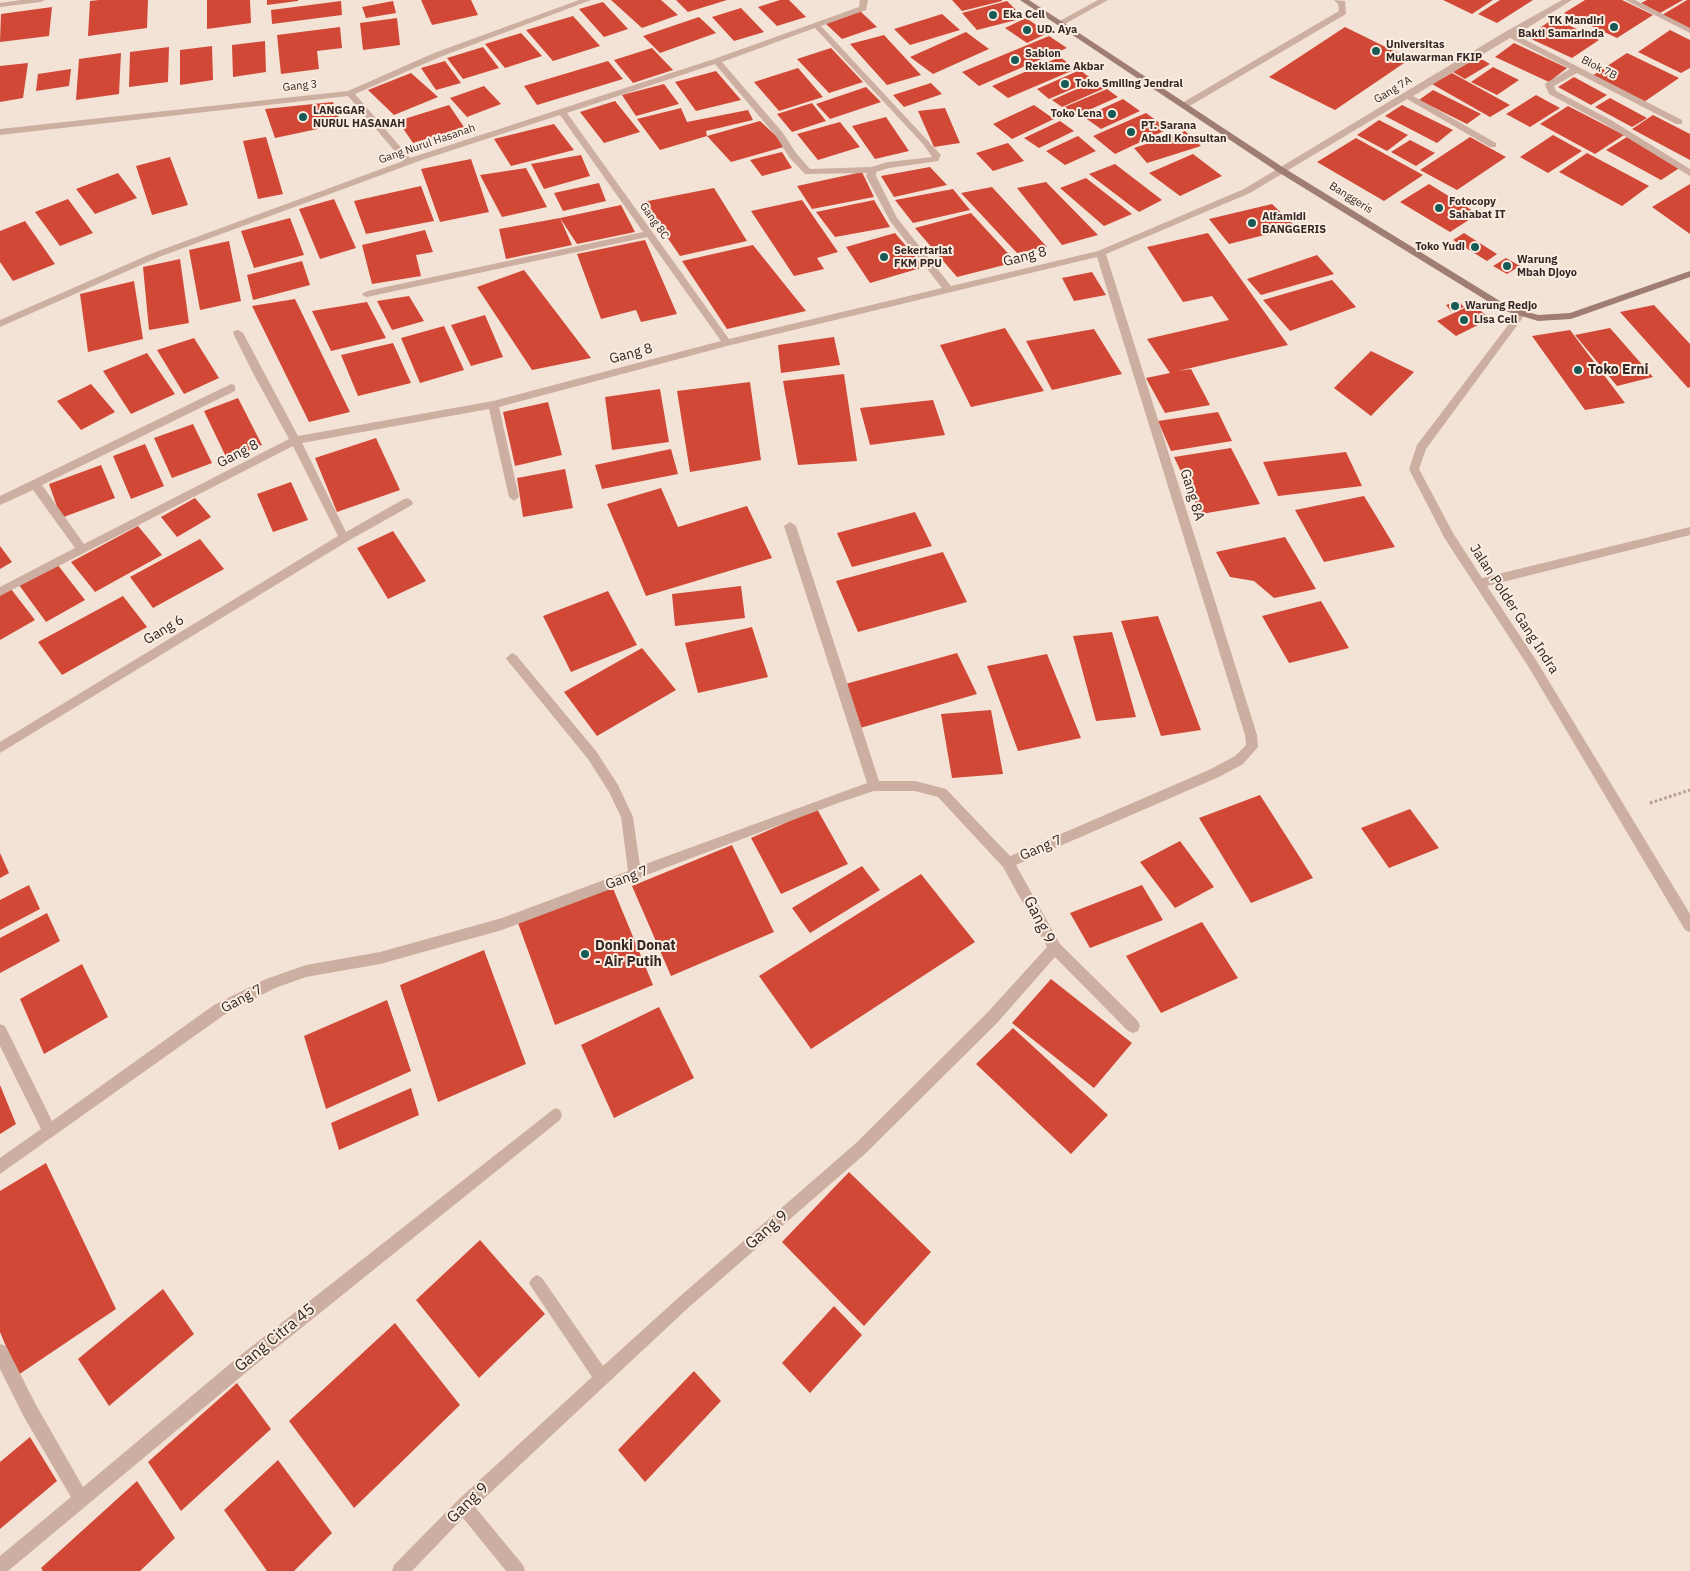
<!DOCTYPE html>
<html>
<head>
<meta charset="utf-8">
<style>
  body { margin:0 }
  canvas { display:block; background:#f3e2d6 }
</style>
</head>
<body>
<canvas width="1690" height="1571"></canvas>
<script>
const context = document.querySelector('canvas').getContext('2d');
context.lineJoin = 'round';
function fillPath(path, color) { context.fillStyle = color; context.fill(path, 'evenodd'); }
const poly = rows => new Path2D(rows.map(r => 'M' + r).join(''));
function stroke(path, color, width, dash) { context.strokeStyle = color; context.lineWidth = width; context.lineCap = dash ? 'butt' : 'round'; context.setLineDash(dash || []); context.stroke(path); }
function drawText(font, color, halo, rows, align = 'center') {
  context.font = font + ' "IBM Plex Sans",sans-serif'; context.lineWidth = 4; context.setLineDash([]); context.textBaseline = 'middle'; context.strokeStyle = halo; context.fillStyle = color; for (const [text, x, y, turn = 0] of rows) {
    context.save(); context.translate(x, y); context.rotate((+turn || 0) * Math.PI / 180); context.textAlign = isNaN(turn) ? turn : align; if (halo) context.strokeText(text, 0, 0); context.fillText(text, 0, 0); context.restore();
  }
}
fillPath(poly([
  [99,0,148,0,147,28,88,36,90,1],
  [207,0,250,0,251,23,207,29],
  [267,0,298,0,298,1,267,5],
  [421,0,471,0,478,15,432,25],
  [611,0,661,0,678,15,642,28],
  [676,0,727,0,688,12],
  [780,0,789,0,806,17,777,26,758,7],
  [952,0,1002,0,1002,1,962,11],
  [1443,0,1493,0,1472,14],
  [1500,0,1533,0,1497,23,1478,14],
  [1585,0,1622,0,1653,15,1617,38,1564,13],
  [1647,0,1683,0,1660,13,1641,3],
  [1687,0,1690,0,1690,29,1662,15],
  [341,1,342,15,272,24,271,10],
  [393,1,396,13,366,18,362,7],
  [1007,1,1024,18,977,30,962,13],
  [603,2,628,29,604,37,579,9],
  [52,7,49,36,0,42,1,14],
  [741,8,764,32,734,41,712,17],
  [860,11,877,27,842,39,825,23],
  [942,14,960,30,910,45,894,29],
  [573,16,600,46,553,61,526,30],
  [699,17,716,33,660,53,643,36],
  [397,18,400,45,363,50,360,23],
  [1026,18,1048,33,1027,43,1005,28],
  [1554,18,1599,40,1572,58,1527,37],
  [340,27,342,48,317,51,319,69,281,74,277,35],
  [1345,27,1410,59,1335,110,1269,77],
  [1670,30,1690,40,1690,68,1681,73,1638,52],
  [966,32,989,49,933,74,910,57],
  [521,33,542,56,505,68,485,44],
  [884,35,921,75,887,85,850,44],
  [1049,36,1067,48,979,86,962,72],
  [265,41,266,72,233,77,232,45],
  [1514,43,1567,68,1549,82,1495,57],
  [212,46,213,80,180,85,180,50],
  [169,47,168,82,129,87,130,52],
  [483,47,499,68,463,79,447,58],
  [652,48,673,70,633,83,614,60],
  [831,48,863,82,829,93,797,59],
  [121,53,119,94,76,100,79,59],
  [1627,53,1679,78,1644,102,1592,76],
  [1060,57,1076,69,1008,98,992,86],
  [1478,57,1490,64,1465,79,1453,72],
  [445,61,461,83,436,90,421,68],
  [608,61,623,79,537,105,524,86],
  [28,63,23,98,0,102,0,66],
  [1493,67,1519,80,1497,95,1471,82],
  [798,68,823,97,779,111,754,82],
  [71,69,69,86,36,91,38,74],
  [1080,70,1093,80,1049,99,1037,89],
  [716,71,741,100,696,111,675,82],
  [411,73,438,97,394,115,368,90],
  [1452,73,1510,105,1490,117,1432,84],
  [1574,77,1607,95,1591,105,1558,87],
  [1095,81,1105,88,1062,107,1052,100],
  [931,83,942,94,904,107,893,95],
  [664,84,679,104,636,116,622,95],
  [484,86,501,104,467,117,450,98],
  [866,87,881,102,830,119,816,104],
  [1107,89,1118,97,1073,117,1062,108],
  [1433,90,1481,114,1467,124,1419,100],
  [1536,95,1560,108,1530,127,1506,114],
  [1610,98,1647,118,1632,127,1595,107],
  [1123,99,1140,111,1101,129,1084,117],
  [615,101,640,132,604,143,580,112],
  [333,102,341,124,275,138,265,109],
  [812,103,826,121,792,132,777,114],
  [449,105,464,127,413,143,398,121],
  [1034,105,1054,119,1012,139,993,124],
  [1402,105,1453,130,1437,143,1385,116],
  [1568,106,1624,135,1595,154,1540,124],
  [681,108,687,122,748,110,753,120,706,131,707,136,660,150,637,119],
  [945,108,960,143,934,147,918,111],
  [1146,113,1168,129,1115,154,1093,136],
  [1653,115,1690,134,1690,160,1632,129],
  [886,117,909,151,875,159,852,126],
  [1379,120,1408,135,1387,151,1357,135],
  [760,121,787,146,731,162,707,136],
  [1060,121,1074,131,1039,148,1024,138],
  [840,122,860,147,818,160,797,134],
  [554,124,574,150,511,166,494,139],
  [1185,131,1201,146,1147,163,1134,148],
  [1553,135,1582,151,1548,173,1520,157],
  [1078,136,1096,151,1065,165,1046,151],
  [266,137,283,194,258,199,243,141],
  [1470,137,1506,157,1457,190,1420,170],
  [1627,137,1681,167,1661,180,1606,150],
  [1356,138,1423,175,1384,201,1317,162],
  [1410,140,1435,153,1416,166,1391,152],
  [1008,143,1024,161,993,171,976,153],
  [782,152,792,168,762,176,750,160],
  [1587,153,1649,186,1622,206,1559,172],
  [1193,154,1222,176,1180,196,1149,173],
  [581,155,590,176,544,189,531,164],
  [170,157,188,205,152,215,136,166],
  [471,159,489,212,440,222,421,169],
  [1115,164,1162,200,1139,212,1089,174],
  [930,167,947,185,894,197,881,176],
  [526,168,547,207,502,217,480,175],
  [862,172,874,197,812,209,797,186],
  [118,173,137,198,95,214,76,189],
  [1086,178,1132,214,1104,226,1060,188],
  [1046,182,1098,235,1062,245,1017,188],
  [599,183,606,201,563,211,554,193],
  [1429,184,1478,214,1450,232,1400,202],
  [1690,184,1690,234,1652,207],
  [421,186,434,221,366,234,354,201],
  [992,187,1047,247,1017,253,961,193],
  [714,188,747,241,680,256,643,202],
  [953,189,970,210,913,223,895,200],
  [68,199,93,233,60,246,35,212],
  [334,199,356,248,320,259,299,209],
  [802,200,838,252,817,258,824,269,794,276,751,211],
  [874,200,890,227,835,237,816,212],
  [1272,204,1296,227,1229,244,1209,219],
  [621,205,635,232,577,244,560,218],
  [971,213,1016,262,957,277,915,228],
  [290,218,304,255,254,268,241,231],
  [560,218,572,245,506,259,499,229],
  [25,221,55,264,13,281,0,262,0,231],
  [425,230,433,252,416,255,421,276,372,284,362,245],
  [895,233,924,267,870,283,846,247],
  [1208,233,1288,345,1178,371,1191,369,1210,405,1165,413,1146,378,1170,373,1147,339,1229,320,1212,296,1183,302,1147,247],
  [1464,233,1497,254,1487,261,1453,240],
  [645,240,677,314,641,322,636,310,601,319,577,254],
  [229,241,241,301,200,310,189,250],
  [753,245,806,311,727,329,682,261],
  [1317,255,1334,274,1261,295,1247,279],
  [1506,258,1520,266,1507,274,1493,266],
  [180,259,189,323,149,330,143,267],
  [302,261,310,285,253,300,247,275],
  [524,270,591,358,532,370,477,287],
  [1092,272,1106,295,1074,301,1062,278],
  [1332,280,1356,307,1290,331,1263,300],
  [134,281,143,339,88,352,80,294],
  [409,296,424,321,392,330,377,301],
  [295,299,350,412,309,422,252,306],
  [1458,301,1464,307,1451,311,1446,305],
  [367,302,386,338,331,351,312,311],
  [1473,304,1490,319,1456,336,1437,321],
  [1654,305,1690,344,1690,387,1688,388,1620,312],
  [485,315,503,357,471,366,451,325],
  [444,326,464,370,420,383,401,338],
  [1005,328,1044,391,971,407,940,345],
  [1610,328,1653,377,1617,386,1575,335],
  [1094,329,1122,374,1052,390,1026,341],
  [1570,330,1625,403,1585,410,1532,336],
  [834,337,840,365,781,373,778,345],
  [194,338,219,378,184,394,157,350],
  [393,343,411,383,358,396,341,355],
  [1371,351,1414,372,1371,416,1334,388],
  [147,353,175,394,131,414,103,371],
  [844,374,857,461,798,465,783,381],
  [750,382,761,460,690,472,677,391],
  [91,384,115,412,81,430,57,401],
  [660,389,669,442,612,450,605,397],
  [238,398,262,445,227,459,204,411],
  [933,400,945,435,870,445,860,408],
  [548,402,562,455,515,466,503,412],
  [1218,412,1232,441,1171,451,1158,421],
  [193,424,212,463,172,478,154,438],
  [376,438,400,490,337,512,315,458],
  [145,444,164,486,131,499,113,456],
  [1231,448,1260,504,1201,514,1174,457],
  [671,449,678,474,602,489,595,465],
  [1346,452,1362,486,1278,496,1263,462],
  [101,465,115,498,61,518,49,484],
  [565,469,573,508,523,517,517,478],
  [291,482,308,520,273,532,257,494],
  [661,488,678,527,747,506,772,558,646,596,607,504],
  [1364,496,1395,547,1324,562,1295,510],
  [195,498,211,517,177,537,161,517],
  [915,512,932,546,852,567,837,533],
  [138,526,162,555,95,592,71,562],
  [393,531,426,581,388,599,357,548],
  [1285,537,1316,589,1274,598,1254,581,1230,577,1216,552],
  [200,539,224,569,153,608,130,577],
  [0,546,12,562,0,569],
  [943,552,967,602,858,632,836,581],
  [57,564,85,600,46,622,19,585],
  [741,586,745,618,675,626,672,594],
  [11,589,35,620,0,640,0,595],
  [608,591,637,645,571,672,543,616],
  [123,596,147,627,62,675,38,642],
  [1321,601,1349,648,1289,663,1262,616],
  [1158,616,1201,730,1161,736,1121,621],
  [752,627,768,677,698,693,685,643],
  [1112,632,1136,717,1096,721,1073,636],
  [642,648,676,690,597,736,564,692],
  [957,653,977,694,860,728,842,685],
  [1047,654,1081,738,1018,751,987,666],
  [991,710,1003,774,952,778,941,714],
  [1260,795,1313,878,1251,903,1199,818],
  [817,809,848,864,781,894,751,838],
  [1410,809,1439,848,1389,868,1361,828],
  [1180,841,1214,887,1175,908,1140,862],
  [732,845,774,932,671,976,632,886],
  [0,853,9,873,0,878],
  [862,866,880,890,810,933,792,908],
  [921,874,975,942,811,1049,759,976],
  [29,885,40,909,0,930,0,900],
  [1142,885,1163,920,1090,948,1070,913],
  [612,886,653,985,555,1025,518,923],
  [47,913,60,941,0,973,0,938],
  [1202,922,1238,978,1161,1013,1126,956],
  [484,950,526,1064,438,1102,400,985],
  [82,964,108,1017,44,1054,20,999],
  [1051,979,1132,1043,1094,1088,1012,1023],
  [387,1000,411,1071,326,1109,304,1036],
  [659,1007,694,1078,614,1118,581,1045],
  [1013,1028,1108,1115,1071,1154,976,1064],
  [0,1085,16,1124,0,1134],
  [411,1088,419,1115,339,1150,331,1123],
  [46,1163,116,1309,18,1375,0,1332,0,1191],
  [849,1172,931,1252,864,1326,782,1242],
  [480,1240,545,1314,479,1378,416,1300],
  [163,1289,194,1334,109,1406,78,1359],
  [834,1306,862,1335,810,1393,782,1363],
  [395,1323,460,1405,354,1508,289,1421],
  [694,1371,721,1401,645,1482,618,1450],
  [237,1383,271,1429,181,1511,148,1462],
  [30,1437,57,1481,0,1529,0,1462],
  [278,1460,332,1533,294,1571,267,1571,224,1510],
  [137,1481,175,1538,140,1571,43,1571,41,1568]
]), '#d14936');
stroke(poly([
  [1650,803,1690,790]
]), '#b7998b', 3, [2.5, 2.5]);
fillPath(poly([
  [1098,0,1108,0,1063,25,1056,23,1098,0],
  [1334,0,1345,1,1346,14,1188,107,1182,107,1182,103,1339,11,1338,4,1334,0]
]), '#ccafa1');
fillPath(poly([
  [21,0,45,0,41,2,0,7,0,3,21,0],
  [579,0,591,0,440,57,355,94,410,158,714,59,859,7,860,0,868,0,866,10,821,26,941,155,938,161,889,168,876,172,876,176,897,218,951,286,1098,251,1244,189,1505,32,1562,0,1572,0,1516,35,1682,120,1682,124,1676,124,1577,73,1554,86,1556,91,1611,120,1690,169,1690,176,1605,124,1549,94,1545,85,1546,83,1570,69,1510,38,1413,96,1496,143,1496,147,1490,147,1407,99,1250,193,1106,254,1257,735,1258,747,1243,764,1219,777,1016,865,1060,944,1138,1021,1140,1026,1138,1031,1133,1033,1128,1031,1055,957,997,1023,866,1153,688,1308,475,1507,523,1565,525,1571,506,1571,463,1518,412,1571,392,1571,394,1565,458,1500,592,1377,532,1288,529,1283,532,1278,537,1275,542,1278,603,1366,678,1298,856,1143,987,1013,1047,947,1003,867,938,797,915,791,874,791,838,803,641,877,640,880,632,881,502,930,380,964,306,977,275,988,224,1015,0,1174,0,1158,41,1129,0,1046,0,1024,5,1026,52,1121,214,1005,266,979,306,965,380,952,502,918,628,871,621,817,609,792,588,759,508,661,506,658,512,653,516,655,596,751,618,785,633,817,640,866,867,783,784,526,790,522,796,526,879,781,915,781,946,789,1010,856,1211,769,1235,756,1246,745,1245,735,1097,257,727,346,499,407,519,497,514,501,509,497,489,409,302,443,346,532,404,499,408,498,413,502,412,505,348,541,0,753,0,742,338,536,293,446,0,596,0,587,75,548,33,490,0,505,0,496,231,384,235,385,235,391,42,485,84,544,289,439,254,375,233,333,234,331,238,330,243,333,298,436,493,401,721,341,647,237,367,297,364,296,362,294,367,291,643,232,560,115,422,160,159,257,0,327,0,320,153,253,403,161,348,96,0,135,0,129,348,91,434,53,579,0],
  [815,28,923,144,932,157,888,162,871,167,810,169,796,153,783,133,722,62,815,28],
  [715,64,776,136,789,157,805,174,867,173,866,176,890,221,942,288,729,339,567,113,715,64],
  [1625,0,1635,0,1690,28,1690,33,1625,0],
  [1521,311,1526,314,1524,316,1426,449,1419,469,1453,533,1482,578,1690,527,1690,535,1487,586,1536,660,1690,914,1690,932,1685,930,1528,666,1445,539,1409,469,1417,445,1518,312,1521,311],
  [555,1108,560,1110,562,1115,560,1120,249,1370,8,1571,0,1571,0,1556,71,1497,24,1417,0,1369,0,1344,6,1346,36,1405,83,1487,237,1358,555,1108]
]), '#ccafa1');
fillPath(poly([
  [1020,0,1029,0,1284,168,1508,306,1538,315,1570,313,1690,271,1690,277,1571,319,1538,321,1502,310,1278,172,1020,0]
]), '#9f7d73');
for (const [x, y, r, color] of [
  [993,15,5,"#175a56"],
  [1614,27,5,"#175a56"],
  [1027,30,5,"#175a56"],
  [1376,51,5,"#175a56"],
  [1015,60,5,"#175a56"],
  [1065,84,5,"#175a56"],
  [1112,114,5,"#175a56"],
  [303,117,5,"#175a56"],
  [1131,132,5,"#175a56"],
  [1439,208,5,"#175a56"],
  [1252,223,5,"#175a56"],
  [1475,247,5,"#175a56"],
  [884,257,5,"#175a56"],
  [1507,266,5,"#175a56"],
  [1455,306,5,"#175a56"],
  [1464,320,5,"#175a56"],
  [1578,370,5,"#175a56"],
  [585,954,5,"#175a56"]
]) { const dot = new Path2D(); dot.arc(x, y, r, 0, 2 * Math.PI); context.fillStyle = color; context.fill(dot); stroke(dot, '#faede2', 2); }
drawText('bold 11px', '#352825', '#faede2', [
  ["Eka Cell",1003,15],
  ["TK Mandiri",1604,21,"right"],
  ["Bakti Samarinda",1604,34,"right"],
  ["UD. Aya",1037,30],
  ["Universitas",1386,45],
  ["Mulawarman FKIP",1386,58],
  ["Sablon",1025,54],
  ["Reklame Akbar",1025,67],
  ["Toko Smiling Jendral",1075,84],
  ["LANGGAR",313,111],
  ["NURUL HASANAH",313,124],
  ["Toko Lena",1102,114,"right"],
  ["PT. Sarana",1141,126],
  ["Abadi Konsultan",1141,139],
  ["Fotocopy",1449,202],
  ["Sahabat IT",1449,215],
  ["Alfamidi",1262,217],
  ["BANGGERIS",1262,230],
  ["Toko Yudi",1465,247,"right"],
  ["Sekertariat",894,251],
  ["FKM PPU",894,264],
  ["Warung",1517,260],
  ["Mbah Djoyo",1517,273],
  ["Warung Redjo",1465,306],
  ["Lisa Cell",1474,320]
], 'left');
drawText('11px', '#352825', '#faede2', [
  ["Blok 7B",1599,68,27],
  ["Gang 3",300,86,-6],
  ["Gang 7A",1393,90,-31],
  ["Gang Nurul Hasanah",427,144,-19],
  ["Banggeris",1351,198,32],
  ["Gang 8C",654,221,55]
]);
drawText('14px', '#352825', '#faede2', [
  ["Gang 8",1025,257,-14],
  ["Gang 8",631,354,-15],
  ["Gang 8",238,454,-27],
  ["Gang 8A",1192,495,73],
  ["Jalan Polder Gang Indra",1514,609,57],
  ["Gang 6",164,630,-31],
  ["Gang 7",1041,848,-23],
  ["Gang 7",627,878,-20],
  ["Gang 7",242,999,-28]
]);
drawText('bold 14px', '#352825', '#faede2', [
  ["Toko Erni",1588,370],
  ["Donki Donat",595,946],
  ["- Air Putih",595,962]
], 'left');
drawText('16px', '#352825', '#faede2', [
  ["Gang 9",1039,920,63],
  ["Gang 9",767,1230,-41],
  ["Gang Citra 45",275,1338,-39],
  ["Gang 9",468,1503,-44]
]);
</script>
</body>
</html>
